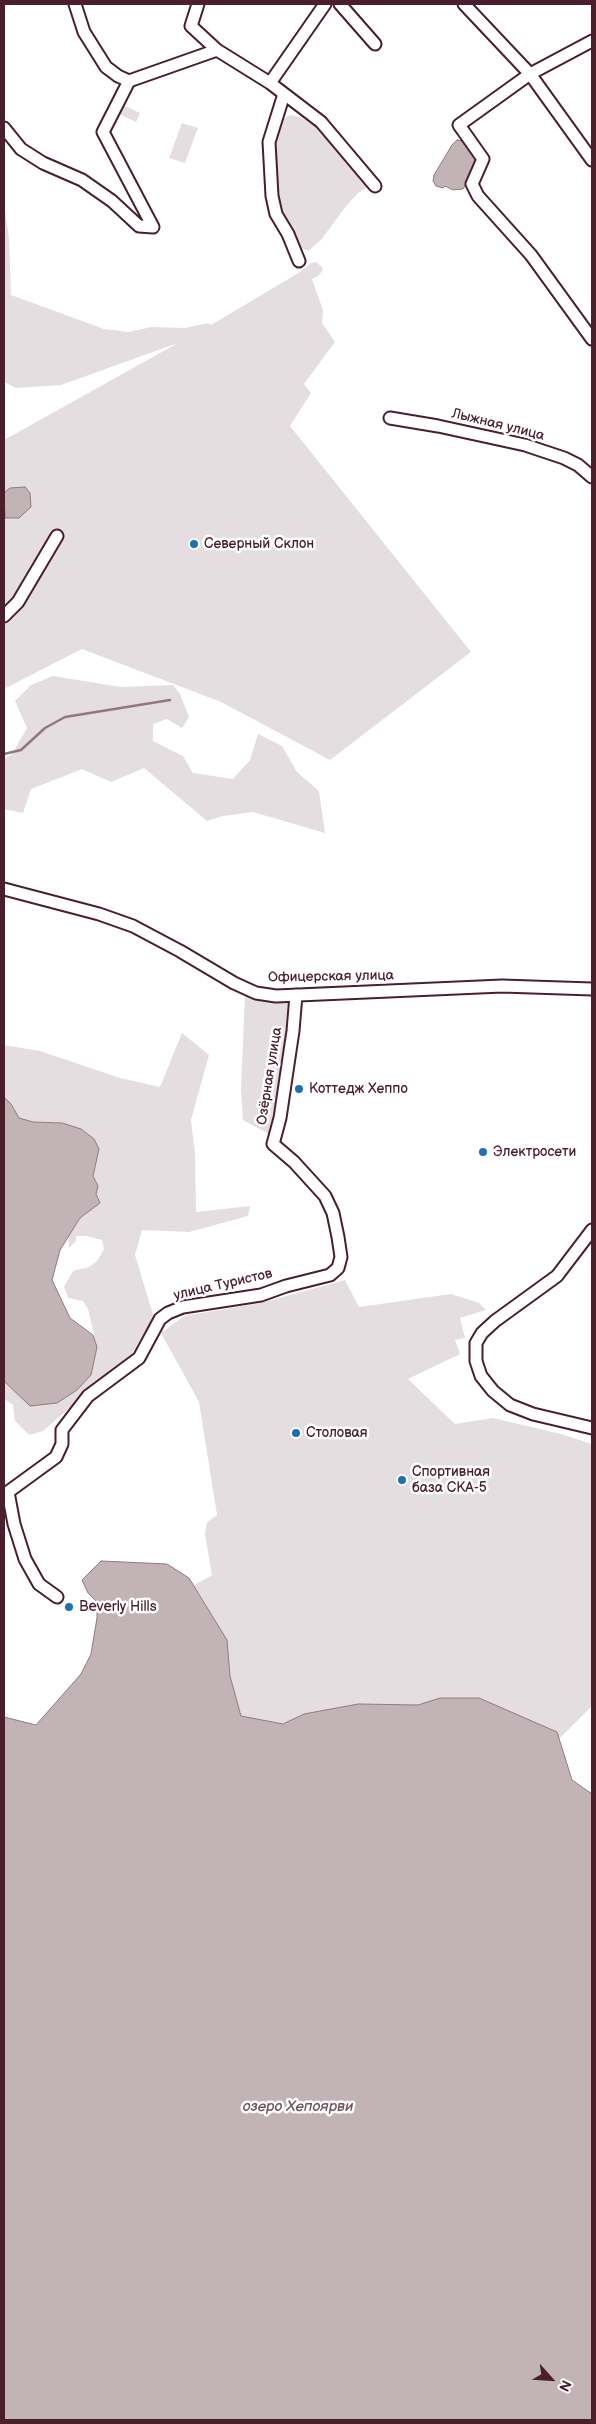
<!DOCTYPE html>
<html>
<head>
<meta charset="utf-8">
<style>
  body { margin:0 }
  #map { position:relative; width:596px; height:2424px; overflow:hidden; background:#fff; font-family:"Balsamiq Sans",sans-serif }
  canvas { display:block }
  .frame { position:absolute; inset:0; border:5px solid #4a1f2b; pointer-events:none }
  .north { position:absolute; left:526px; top:2354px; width:50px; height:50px; -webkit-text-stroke:4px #fff; paint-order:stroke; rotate:116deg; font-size:14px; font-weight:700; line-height:20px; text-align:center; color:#4a1f2b }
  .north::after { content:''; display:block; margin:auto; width:18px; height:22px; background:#4a1f2b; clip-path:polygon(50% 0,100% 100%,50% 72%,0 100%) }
</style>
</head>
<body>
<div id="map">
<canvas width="596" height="2424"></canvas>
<div class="frame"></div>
<div class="north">N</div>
</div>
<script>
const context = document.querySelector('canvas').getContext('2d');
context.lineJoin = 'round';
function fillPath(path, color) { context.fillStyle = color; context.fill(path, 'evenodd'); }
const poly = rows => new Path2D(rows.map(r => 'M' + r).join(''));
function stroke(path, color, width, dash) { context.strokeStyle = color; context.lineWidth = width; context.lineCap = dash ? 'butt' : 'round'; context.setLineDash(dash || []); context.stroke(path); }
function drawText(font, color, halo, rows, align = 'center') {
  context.font = font + ' "Balsamiq Sans",sans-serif'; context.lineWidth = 5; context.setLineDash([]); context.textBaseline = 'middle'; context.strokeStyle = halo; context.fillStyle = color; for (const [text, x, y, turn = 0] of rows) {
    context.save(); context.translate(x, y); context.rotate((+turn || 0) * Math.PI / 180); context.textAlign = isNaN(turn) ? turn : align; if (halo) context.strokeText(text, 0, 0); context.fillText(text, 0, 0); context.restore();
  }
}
fillPath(poly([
  [123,105,140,113,136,122,119,114],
  [291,115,300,117,321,130,368,183,368,187,358,193,347,205,321,240,308,251,297,246,278,212,273,141,281,123,286,117],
  [182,123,198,128,185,163,169,158],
  [4,203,9,238,11,295,104,329,129,332,151,327,185,328,208,323,211,325,300,272,311,263,316,262,322,267,323,270,318,276,312,279,323,310,322,323,335,342,304,384,311,393,290,426,471,652,330,760,221,702,82,649,4,689,4,440,178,343,61,385,16,388,4,382],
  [53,676,121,687,173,685,180,694,189,717,182,728,167,719,153,724,153,741,183,756,193,773,233,779,250,760,258,734,282,746,297,772,319,791,325,833,253,812,223,816,207,821,144,768,111,782,82,769,31,789,23,813,4,809,4,759,12,754,27,728,15,701,31,685],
  [245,993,266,1002,288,1003,283,1063,269,1134,243,1120,241,1089],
  [182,1033,209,1055,191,1120,195,1154,196,1212,250,1206,248,1216,189,1232,142,1230,135,1255,155,1321,145,1331,132,1353,122,1363,43,1431,29,1435,15,1421,13,1405,4,1399,4,1381,31,1406,57,1403,91,1375,97,1347,88,1309,83,1301,68,1298,64,1287,73,1271,89,1267,97,1261,104,1249,102,1240,87,1236,76,1236,76,1241,69,1248,68,1237,80,1218,100,1203,96,1194,98,1186,93,1176,99,1149,62,1123,34,1122,19,1118,11,1104,4,1097,4,1045,40,1051,120,1078,160,1087],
  [345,1280,359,1307,451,1294,479,1303,486,1310,460,1318,465,1338,455,1340,460,1354,408,1379,455,1424,493,1418,561,1434,592,1444,592,1706,559,1739,557,1732,440,1698,418,1705,358,1704,304,1714,283,1724,241,1716,230,1676,227,1640,194,1585,212,1575,205,1534,207,1522,217,1515,199,1402,161,1333,184,1316,261,1303]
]), '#e5dee0');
const water = poly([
  [457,140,463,141,473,151,476,163,470,178,463,189,453,190,445,186,443,188,436,186,433,181,434,175,452,145,457,140],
  [25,487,30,493,31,507,19,518,5,518,4,493,10,488,25,487],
  [4,1097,11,1104,19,1118,33,1122,62,1123,81,1129,94,1139,99,1149,93,1176,98,1186,96,1194,100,1203,80,1218,60,1250,52,1280,70,1318,93,1335,97,1347,91,1375,77,1390,57,1403,30,1406,4,1381,4,1097],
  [101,1561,167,1564,189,1578,227,1640,230,1676,241,1716,283,1724,304,1714,358,1704,418,1705,440,1698,479,1698,557,1732,572,1780,592,1794,592,2420,4,2420,4,1717,36,1725,81,1674,91,1654,97,1618,97,1602,88,1593,82,1580,101,1561]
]);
fillPath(water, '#c1b3b6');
stroke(water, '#91787e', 1);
stroke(poly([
  [4,754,21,750,45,728,65,717,170,700]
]), '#91787e', 2.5);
const minor = poly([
  [75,4,84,32,106,67,118,76,129,81],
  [198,4,191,26,217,50,270,83,321,122,375,186],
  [340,4,375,44],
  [464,4,530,74,592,160],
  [592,41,530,74,459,125,483,159,472,184,478,196,531,255,592,339],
  [270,83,325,4],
  [284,94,269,142,272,196,276,214,288,234,299,261],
  [4,128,21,149,43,163,82,180,112,201,139,226,153,227,103,132,129,81,217,50],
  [390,418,438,426,525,445,564,458,578,465,592,477],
  [4,616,18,602,57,536],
  [4,889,99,914,133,926,180,951,234,983,256,993,276,996,502,986,592,989],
  [592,1230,557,1276,495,1321,482,1333,476,1343,476,1361,481,1376,493,1391,510,1405,533,1414,592,1428],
  [57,1597,39,1584,25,1559,14,1524,8,1492,56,1457,62,1444,62,1430,88,1396,139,1358,160,1319,168,1313,183,1307,261,1295,286,1286,330,1275,338,1268,341,1257,338,1237,333,1213,325,1196,294,1162,273,1144,280,1118,293,1031,296,995]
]);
stroke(minor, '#4a1f2b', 15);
stroke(minor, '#fff', 11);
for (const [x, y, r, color] of [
  [194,544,5,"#1f6fb2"],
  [299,1089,5,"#1f6fb2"],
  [483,1152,5,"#1f6fb2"],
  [296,1433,5,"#1f6fb2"],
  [402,1480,5,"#1f6fb2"],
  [69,1607,5,"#1f6fb2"]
]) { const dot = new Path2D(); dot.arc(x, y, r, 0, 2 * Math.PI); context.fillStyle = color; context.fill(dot); stroke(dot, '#fff', 2); }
drawText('14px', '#4a1f2b', '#fff', [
  ["Лыжная улица",498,425,14],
  ["Офицерская улица",331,977,-1],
  ["Озёрная улица",270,1076,-81],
  ["улица Туристов",223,1285,-13]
]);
drawText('14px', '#4a1f2b', '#fff', [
  ["Северный Склон",204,544],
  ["Коттедж Хеппо",309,1089],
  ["Электросети",493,1152],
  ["Столовая",306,1433],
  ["Спортивная",412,1472],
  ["база СКА-5",412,1488],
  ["Beverly Hills",79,1607]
], 'left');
drawText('italic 15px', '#74535c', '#fff', [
  ["озеро Хепоярви",298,2107]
]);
</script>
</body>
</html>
